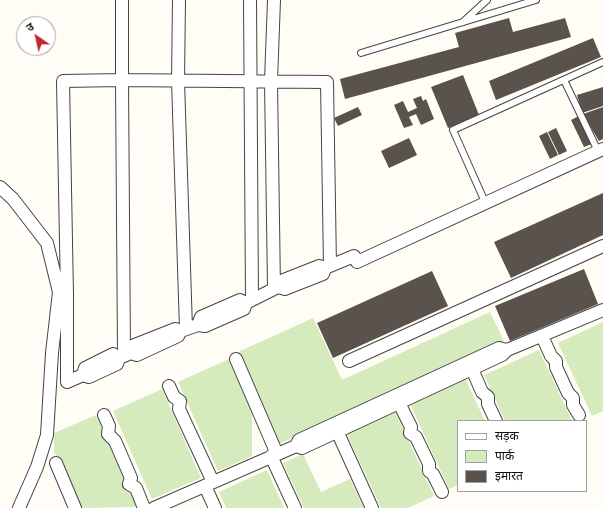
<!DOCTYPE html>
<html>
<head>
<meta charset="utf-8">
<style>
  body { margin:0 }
  #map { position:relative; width:603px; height:508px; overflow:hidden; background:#fffdf5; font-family:"Noto Serif","Noto Sans Devanagari",serif }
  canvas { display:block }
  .legend { position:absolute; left:457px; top:420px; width:130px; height:72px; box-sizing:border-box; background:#fff; border:1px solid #a0a0a0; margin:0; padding:5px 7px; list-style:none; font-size:12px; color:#111 }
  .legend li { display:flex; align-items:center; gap:8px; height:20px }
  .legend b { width:20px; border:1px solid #a0a0a0 }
  .north { position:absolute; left:16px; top:16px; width:40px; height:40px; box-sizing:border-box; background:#fff; border:1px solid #a0a0a0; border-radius:50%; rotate:326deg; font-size:11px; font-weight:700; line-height:16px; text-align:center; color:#111 }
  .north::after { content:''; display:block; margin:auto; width:14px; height:18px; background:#c4262e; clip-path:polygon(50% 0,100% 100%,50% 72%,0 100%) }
</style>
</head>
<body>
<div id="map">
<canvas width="603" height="508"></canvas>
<ul class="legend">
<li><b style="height:5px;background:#fff"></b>सड़क</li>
<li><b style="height:11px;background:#d5ebbd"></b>पार्क</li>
<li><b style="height:11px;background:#5a524d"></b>इमारत</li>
</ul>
<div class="north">उ</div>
</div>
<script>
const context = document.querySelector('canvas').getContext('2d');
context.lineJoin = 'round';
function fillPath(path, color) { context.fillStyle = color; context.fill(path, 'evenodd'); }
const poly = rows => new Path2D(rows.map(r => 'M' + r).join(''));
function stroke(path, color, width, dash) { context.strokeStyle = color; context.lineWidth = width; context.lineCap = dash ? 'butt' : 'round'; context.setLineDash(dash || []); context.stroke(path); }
fillPath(poly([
  [490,312,504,341,279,444,238,352,313,318,342,380],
  [603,322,603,411,592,416,558,343],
  [539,350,572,421,505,421,484,375],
  [229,359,252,410,252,456,218,471,178,382],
  [465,378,485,421,458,421,458,485,449,489,410,404],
  [162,389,201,478,152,499,113,411],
  [395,411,434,496,408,508,381,508,347,434],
  [96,415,137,507,82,508,58,457,54,453,54,433],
  [303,454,321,492,350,479,364,508,304,508,283,463],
  [267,470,284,508,226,508,219,492]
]), '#d5ebbd');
fillPath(poly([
  [509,18,513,32,565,18,571,37,345,99,340,79,459,47,455,33],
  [593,38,601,57,496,100,489,81],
  [463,75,479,115,448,128,431,87],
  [603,87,603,106,582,113,577,95],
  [421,96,423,101,426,99,434,119,421,125,416,114,409,117,413,125,404,128,394,105,403,101,408,112,417,108,413,99],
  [358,107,362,115,338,126,334,118],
  [603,107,603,139,599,141,583,114],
  [579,116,592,144,584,147,571,120],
  [556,128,567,151,559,155,548,132],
  [547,132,558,155,550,159,539,136],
  [409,138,417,155,389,168,381,151],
  [603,193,603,235,511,278,494,242],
  [584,269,598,304,510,341,495,306],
  [432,271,448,306,333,358,317,323]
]), '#5a524d');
const service = poly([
  [463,22,487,0],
  [361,53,536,0],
  [564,80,598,151],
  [485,202,453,130,603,62]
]);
const minor = poly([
  [122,0,122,80,327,82,330,266],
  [179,0,178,81,186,329],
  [250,0,252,300],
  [274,0,271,81,274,289],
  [0,187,13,199,47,243,59,292,52,353,47,435,37,467,19,508],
  [278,287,285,289,323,274,325,268],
  [198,325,205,326,244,309,246,303],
  [542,336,551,356,556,361,556,367,568,393,573,398,573,405,579,415],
  [507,350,603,310],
  [131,353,137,355,178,336,180,332],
  [124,355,122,80,63,81,67,295,67,382,83,375,85,368,113,354,119,358,131,353,132,346,175,329,181,331,198,325,201,317,240,300,246,303,278,287,281,281,319,266,325,268,354,256,357,262,603,149],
  [236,359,277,454],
  [349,361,603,246],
  [472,369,482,392,488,397,488,404,496,421],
  [83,375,89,377,117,364,119,358],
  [169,386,174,397,180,401,179,409,213,482],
  [399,403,411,427,410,433,416,437,429,464,429,471,433,474,442,492],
  [104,415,109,426,108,434,115,441,131,478,129,484,136,488,144,508],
  [337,431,372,508],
  [271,456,295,508],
  [56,463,75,508],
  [205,486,215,508],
  [154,508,296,446,299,440,499,348,507,350,502,355,302,448,296,446]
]);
stroke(service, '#444', 8);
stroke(minor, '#444', 14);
stroke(service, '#fff', 6);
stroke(minor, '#fff', 12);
</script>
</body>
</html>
